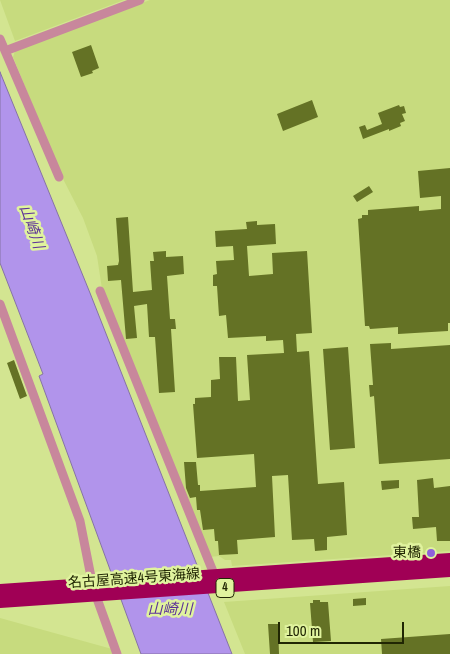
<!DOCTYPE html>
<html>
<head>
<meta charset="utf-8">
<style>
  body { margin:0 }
  #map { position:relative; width:450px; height:654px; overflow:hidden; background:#d3e591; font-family:"Archivo Narrow",sans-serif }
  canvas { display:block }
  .scale { position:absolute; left:278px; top:622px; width:126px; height:22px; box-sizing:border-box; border:2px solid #202603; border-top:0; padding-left:6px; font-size:15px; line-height:18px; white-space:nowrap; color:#202603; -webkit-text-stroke:4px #e0f39e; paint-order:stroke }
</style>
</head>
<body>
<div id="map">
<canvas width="450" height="654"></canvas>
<div class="scale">100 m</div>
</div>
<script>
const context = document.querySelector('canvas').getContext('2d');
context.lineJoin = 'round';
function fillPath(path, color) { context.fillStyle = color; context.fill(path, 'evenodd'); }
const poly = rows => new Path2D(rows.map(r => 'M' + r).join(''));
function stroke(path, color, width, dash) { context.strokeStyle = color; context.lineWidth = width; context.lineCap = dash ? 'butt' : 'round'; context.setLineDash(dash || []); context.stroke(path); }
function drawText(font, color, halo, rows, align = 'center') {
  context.font = font + ' "Archivo Narrow","Noto Sans JP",sans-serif'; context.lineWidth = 5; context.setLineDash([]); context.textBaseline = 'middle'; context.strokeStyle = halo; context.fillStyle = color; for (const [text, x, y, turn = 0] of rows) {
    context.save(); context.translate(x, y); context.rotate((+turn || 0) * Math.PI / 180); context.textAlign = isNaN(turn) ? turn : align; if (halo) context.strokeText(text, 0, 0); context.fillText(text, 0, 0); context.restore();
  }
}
fillPath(poly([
  [0,0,124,0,15,41],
  [150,0,450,0,450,551,232,566,231,560,225,560,219,556,209,557,102,289,97,256,83,218,61,175,13,57,15,51],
  [450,586,450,654,245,654,224,602],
  [0,618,112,649,114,654,0,654]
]), '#c7db7e');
const water = poly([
  [0,72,90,293,232,654,141,654,39,376,43,374,0,263,0,72]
]);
fillPath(water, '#b194eb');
stroke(water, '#8673a5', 1);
fillPath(poly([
  [91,45,99,68,92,71,93,73,81,77,72,52],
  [312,100,318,117,283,131,277,114],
  [399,105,400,107,404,106,406,113,402,114,405,121,400,123,401,126,389,131,389,129,363,139,359,127,365,125,367,130,382,124,378,113],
  [450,168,450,323,448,323,448,331,398,334,398,327,370,329,369,326,365,326,358,219,362,218,362,215,368,215,368,210,419,206,419,211,441,209,441,196,420,198,418,171],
  [369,186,373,192,357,202,353,196],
  [128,217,133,292,152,290,150,261,154,261,153,252,166,251,166,257,183,256,184,274,167,276,170,319,175,319,176,329,171,329,175,392,159,393,155,337,149,337,147,304,134,306,137,338,126,339,121,280,108,281,107,266,118,265,119,261,116,218],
  [257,221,257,225,275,224,276,244,247,246,249,276,273,274,272,253,307,251,312,333,296,334,297,352,309,351,318,484,344,482,346,517,347,535,327,537,327,550,315,551,314,539,292,540,288,475,272,476,275,537,237,540,238,554,219,555,218,541,215,541,214,529,203,530,200,510,197,510,196,497,190,498,186,488,184,462,196,462,198,485,200,485,200,491,256,487,254,454,197,458,193,404,195,404,195,398,211,397,211,380,220,379,219,357,236,357,238,401,250,400,247,355,284,353,283,340,266,341,266,336,228,338,226,315,219,316,217,286,213,286,213,275,217,274,216,261,234,260,233,246,216,247,215,231,247,229,246,222],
  [391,343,391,349,450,345,450,459,379,464,374,396,370,397,369,385,373,385,370,344],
  [348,347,355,448,330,450,323,349],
  [14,360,27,396,20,399,7,363],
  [433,478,434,488,450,486,450,541,437,541,436,527,413,529,412,517,419,517,417,480],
  [399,480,399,488,382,490,381,481],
  [366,598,366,605,353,606,353,599],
  [313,600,320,600,320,602,328,602,331,641,313,642,310,603,313,603],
  [268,624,278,624,279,654,270,654],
  [450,634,450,654,382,654,381,639]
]), '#647225');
stroke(poly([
  [0,39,59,177],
  [5,51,140,0],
  [100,291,216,579],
  [0,304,80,521,93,587],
  [95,593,117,654]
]), '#c8879c', 9);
stroke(poly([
  [0,590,450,559],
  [0,602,450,571]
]), '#a00055', 12);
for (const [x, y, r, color] of [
  [431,553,5,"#8f60da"]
]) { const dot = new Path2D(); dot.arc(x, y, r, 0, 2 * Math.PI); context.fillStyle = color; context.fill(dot); stroke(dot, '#e0f39e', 2); }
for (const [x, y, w] of [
  [225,588,18]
]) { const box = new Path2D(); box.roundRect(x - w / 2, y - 9.5, w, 19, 4); context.fillStyle = '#e0f39e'; context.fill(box); stroke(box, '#202603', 1); }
drawText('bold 12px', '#202603', null, [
  ["4",225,588]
]);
drawText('14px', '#202603', '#e0f39e', [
  ["東橋",421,553]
], 'right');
drawText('14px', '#202603', '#e0f39e', [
  ["名古屋高速4号東海線",134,579,-4]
]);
drawText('italic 15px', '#5d3398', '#e0f39e', [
  ["山崎川",31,227,71],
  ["山崎川",170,610]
]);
</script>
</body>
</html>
